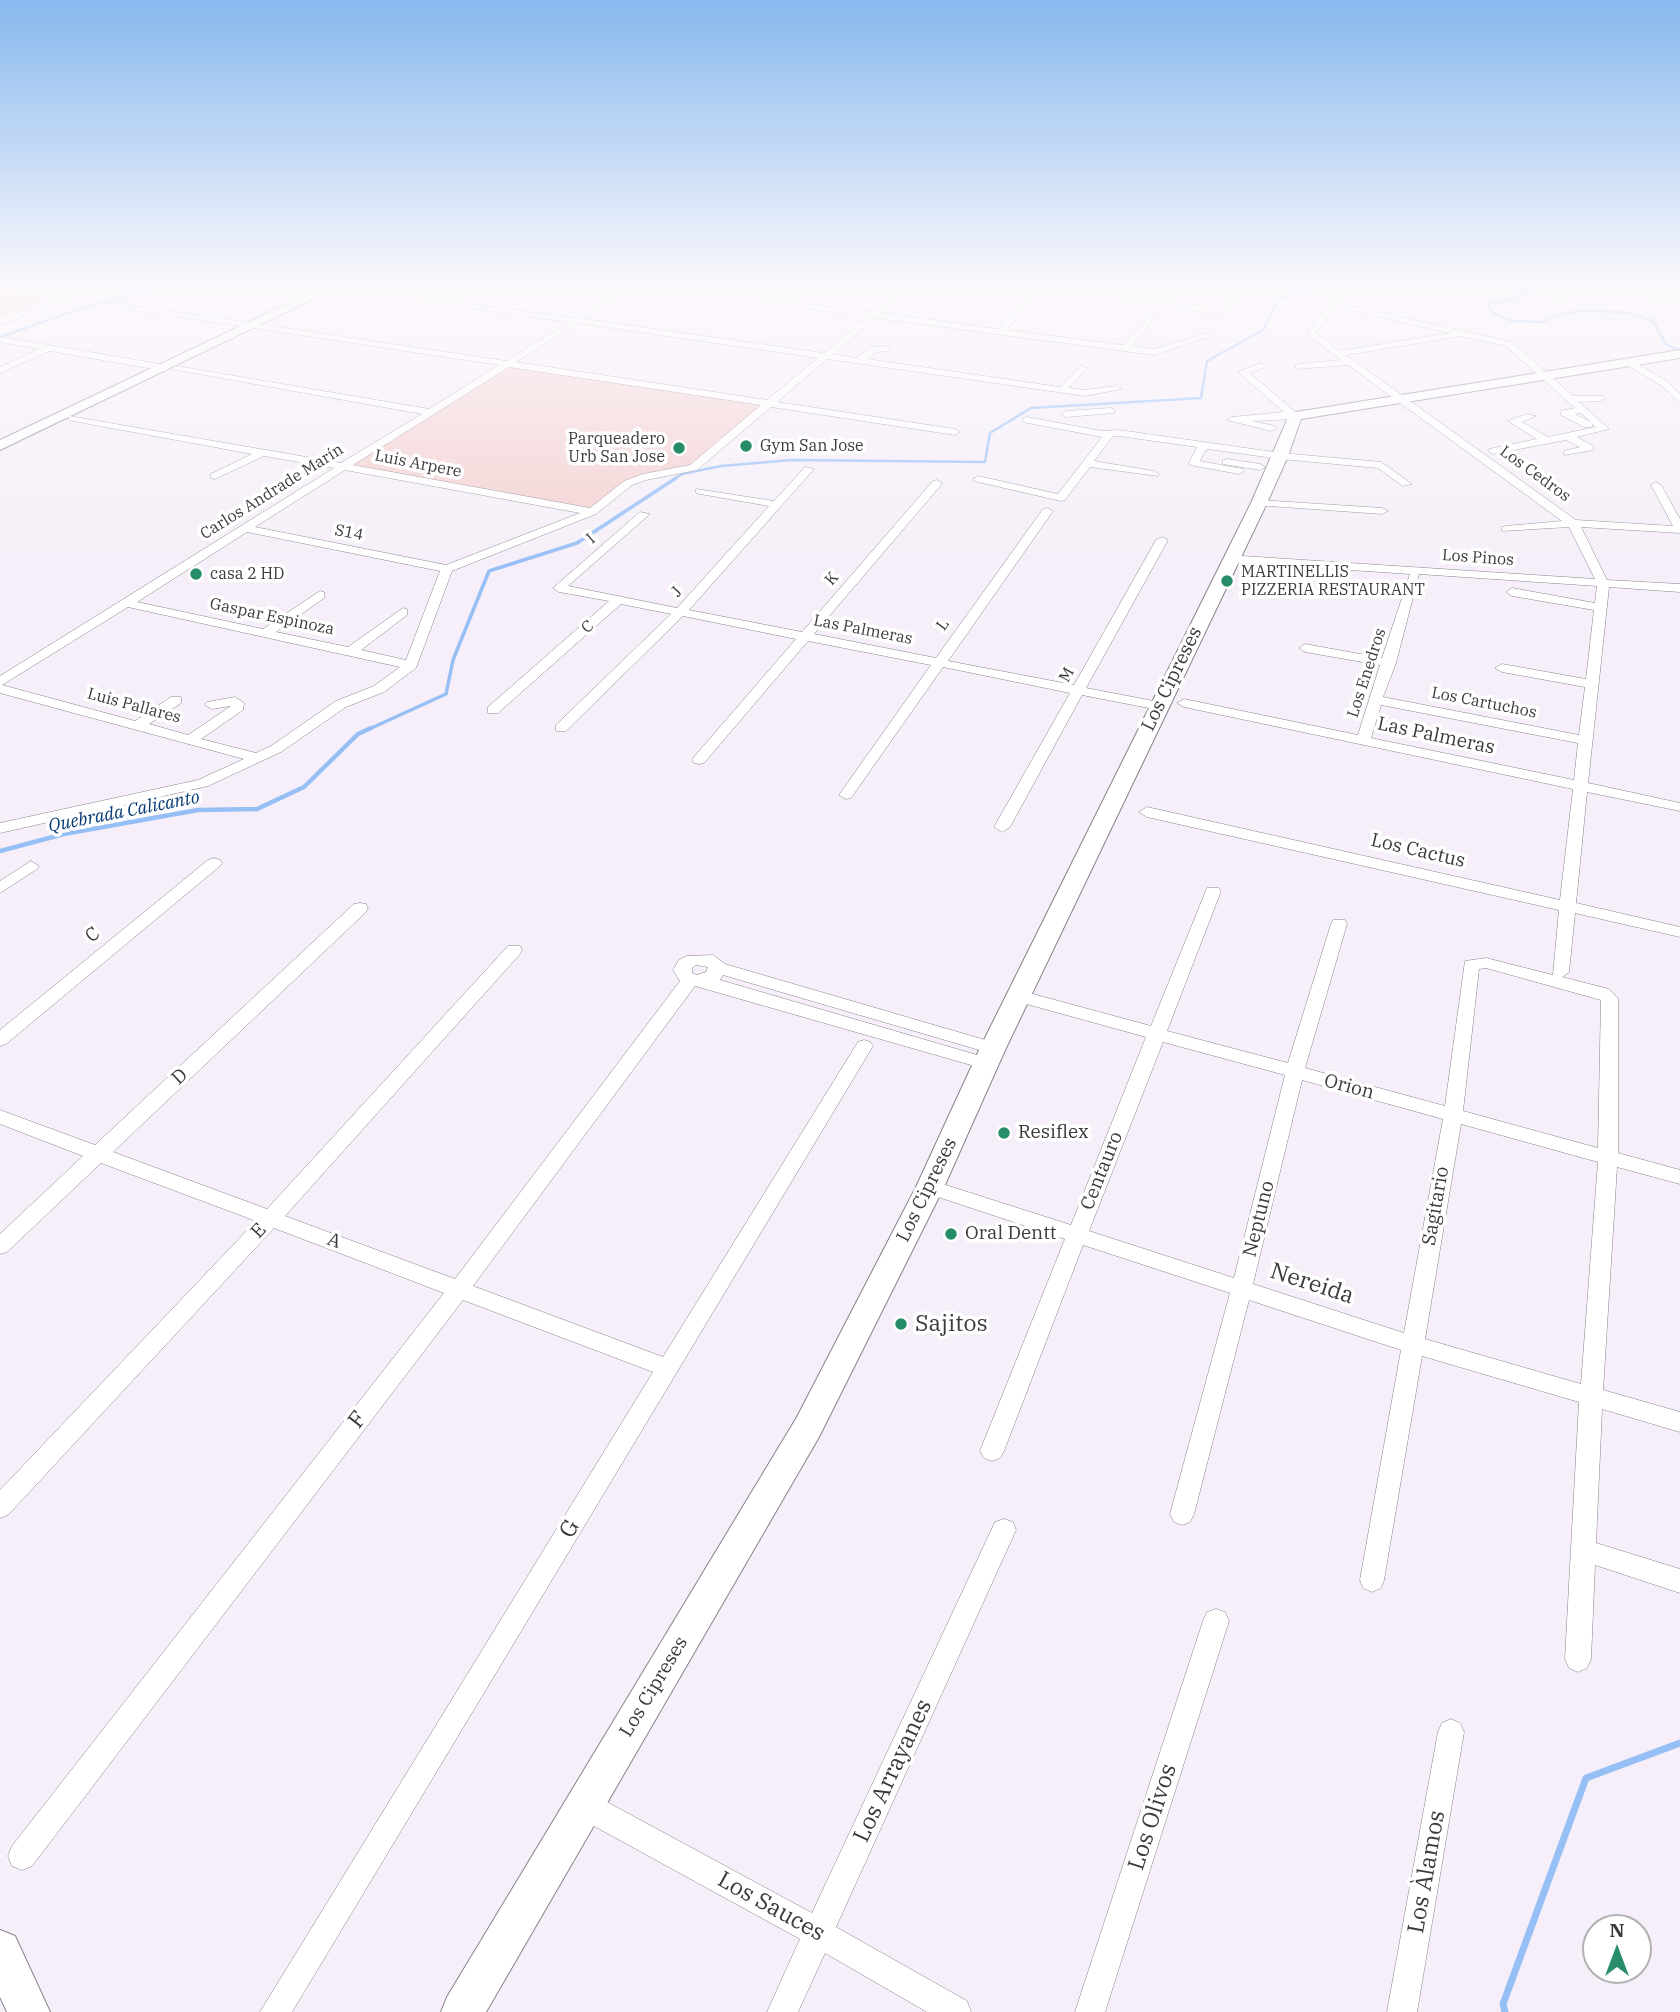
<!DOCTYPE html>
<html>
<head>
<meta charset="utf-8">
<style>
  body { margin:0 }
  #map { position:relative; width:1680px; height:2012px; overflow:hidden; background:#f6eff9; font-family:"IBM Plex Serif",serif }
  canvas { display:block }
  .north { position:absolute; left:1582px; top:1914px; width:70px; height:70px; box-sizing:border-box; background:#fff; border:2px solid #b1b0b2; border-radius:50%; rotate:0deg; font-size:19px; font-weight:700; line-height:28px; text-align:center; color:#3d3a3e }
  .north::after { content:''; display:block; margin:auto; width:24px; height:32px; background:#278d68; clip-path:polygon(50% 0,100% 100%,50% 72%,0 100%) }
</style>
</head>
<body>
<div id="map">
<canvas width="1680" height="2012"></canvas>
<div class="north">N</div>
</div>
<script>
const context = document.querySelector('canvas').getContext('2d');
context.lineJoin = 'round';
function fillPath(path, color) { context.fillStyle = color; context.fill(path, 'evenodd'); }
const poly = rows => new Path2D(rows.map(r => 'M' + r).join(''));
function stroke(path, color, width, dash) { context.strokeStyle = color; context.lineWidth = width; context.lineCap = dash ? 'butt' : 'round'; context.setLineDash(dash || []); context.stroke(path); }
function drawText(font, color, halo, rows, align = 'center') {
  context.font = font + ' "IBM Plex Serif",serif'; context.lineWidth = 7; context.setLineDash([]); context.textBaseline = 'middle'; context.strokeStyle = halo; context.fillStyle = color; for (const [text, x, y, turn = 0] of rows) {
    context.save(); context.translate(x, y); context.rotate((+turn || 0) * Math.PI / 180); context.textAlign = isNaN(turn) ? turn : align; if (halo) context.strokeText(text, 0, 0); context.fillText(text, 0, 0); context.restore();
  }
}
fillPath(poly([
  [0,292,44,301,0,317],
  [508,363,770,404,693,468,643,476,592,512,344,466]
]), '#f4d0d0');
stroke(poly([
  [1512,286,1530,294,1513,300,1488,303,1493,313,1512,321,1542,322,1556,315,1580,311,1625,312,1653,321,1666,344,1680,351],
  [0,337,71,312,161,286],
  [673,480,682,474,721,466,792,460,985,462,990,433,1031,408,1201,398,1207,361,1263,330,1278,300,1318,286]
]), '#96bff6', 2.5);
stroke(poly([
  [367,730,446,694,453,660,489,571,577,543,676,478]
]), '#96bff6', 3.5);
stroke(poly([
  [0,851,64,834,198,810,257,809,304,787,358,734,371,728]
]), '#96bff6', 4.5);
stroke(poly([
  [1505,2012,1503,2004,1586,1778,1680,1743]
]), '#96bff6', 7);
const street = poly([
  [0,286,66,298,105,286,117,286,0,324,0,318,57,301,0,290,0,286],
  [339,286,575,318,627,286,636,286,585,319,824,353,867,317,651,286,672,286,872,312,908,286,917,286,882,313,997,329,1029,298,1032,303,1006,330,1123,345,1152,313,1156,316,1132,346,1154,349,1207,333,1211,336,1154,355,876,318,833,354,857,358,870,347,885,346,890,349,888,351,875,352,867,359,1060,387,1082,365,1087,368,1069,388,1085,390,1116,386,1121,389,1085,396,827,359,777,402,955,429,960,432,955,435,771,407,697,470,646,480,632,485,596,514,452,571,416,668,384,692,346,707,281,752,208,786,0,833,0,823,198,780,244,759,0,693,0,676,334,468,264,456,215,479,211,478,211,474,252,454,73,421,69,420,69,416,341,463,422,414,171,369,176,366,429,409,499,365,120,308,117,303,506,361,569,322,342,290,339,286],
  [578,323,818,358,767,400,516,362,578,323],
  [509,367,761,405,690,465,643,474,624,481,590,508,353,465,509,367],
  [345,470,580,513,446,565,255,527,345,470],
  [247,532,440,571,406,660,361,650,407,615,407,609,403,608,348,647,276,632,324,598,324,592,320,591,263,629,137,602,247,532],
  [128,607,350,656,400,667,374,686,336,701,271,746,256,753,201,739,243,710,244,703,235,697,207,702,205,705,212,709,231,706,188,735,149,724,181,703,181,697,171,697,135,721,2,685,128,607],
  [1012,286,1034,286,1148,300,1161,286,1169,286,1157,301,1218,308,1222,308,1241,286,1249,286,1228,312,1218,314,1012,286],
  [1353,286,1362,286,1340,303,1512,342,1573,396,1603,396,1605,398,1600,401,1579,402,1609,429,1577,437,1593,446,1593,450,1564,455,1564,451,1580,447,1566,440,1493,454,1488,451,1489,449,1537,439,1508,421,1527,414,1536,416,1522,422,1548,437,1596,427,1592,424,1592,427,1584,427,1561,415,1561,411,1575,408,1506,346,1461,336,1346,355,1576,520,1673,526,1651,485,1656,482,1661,485,1680,519,1680,533,1581,527,1607,580,1680,584,1680,592,1609,587,1588,783,1680,803,1680,811,1587,792,1576,903,1680,927,1680,937,1575,913,1569,972,1562,977,1609,989,1618,998,1618,1153,1680,1170,1680,1184,1617,1167,1603,1390,1680,1412,1680,1432,1602,1409,1596,1543,1680,1569,1680,1593,1595,1565,1591,1659,1587,1668,1578,1672,1569,1668,1565,1659,1579,1402,1422,1356,1384,1580,1381,1588,1372,1592,1363,1588,1360,1580,1401,1350,1249,1300,1194,1514,1190,1522,1182,1525,1174,1522,1170,1514,1230,1293,1083,1245,1004,1451,1000,1458,992,1461,984,1458,980,1451,1065,1239,923,1192,920,1187,923,1182,930,1180,1071,1225,1146,1037,1012,1000,1009,996,1018,990,1151,1026,1207,888,1219,888,1221,891,1167,1031,1288,1063,1331,924,1333,920,1345,920,1347,924,1305,1068,1445,1106,1465,961,1486,958,1553,975,1559,910,1147,817,1139,812,1147,807,1560,900,1573,789,1184,707,1177,703,1184,699,1358,735,1380,665,1305,652,1299,648,1305,644,1382,658,1410,574,1231,562,1227,561,1227,555,1595,579,1569,527,1502,531,1502,527,1506,526,1562,521,1348,365,1296,369,1296,365,1299,364,1341,360,1307,334,1330,302,1353,286],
  [1335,307,1450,333,1340,351,1316,333,1335,307],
  [1581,413,1591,422,1575,414,1581,413],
  [1419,574,1597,586,1595,603,1512,588,1506,592,1512,596,1594,610,1586,679,1502,664,1495,668,1502,672,1585,687,1579,735,1383,697,1396,663,1419,574],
  [1381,705,1578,743,1574,780,1371,738,1381,705],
  [1486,968,1601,1000,1598,1148,1463,1111,1479,969,1486,968],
  [1163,1042,1285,1075,1234,1278,1089,1231,1163,1042],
  [1302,1080,1443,1119,1404,1333,1253,1284,1302,1080],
  [1461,1124,1598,1162,1581,1384,1425,1339,1461,1124],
  [1414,286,1438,286,1450,290,1446,293,1423,286,1402,300,1396,300,1396,296,1414,286],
  [1570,286,1588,286,1680,300,1680,306,1597,292,1555,306,1555,302,1587,291,1570,286],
  [3,337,165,365,170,368,165,371,50,351,0,373,0,367,39,349,0,342,0,338,3,337],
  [1625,360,1631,360,1668,382,1680,394,1680,403,1662,386,1625,364,1625,360],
  [1260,363,1265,366,1263,368,1250,373,1300,416,1295,419,1252,421,1275,426,1276,428,1271,431,1227,420,1232,417,1284,412,1238,372,1260,363],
  [1110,408,1114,409,1114,413,1066,417,1061,414,1066,411,1110,408],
  [1027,417,1102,431,1119,430,1281,453,1381,462,1412,484,1403,486,1378,468,1281,459,1208,449,1205,451,1200,461,1243,469,1244,471,1239,474,1190,465,1189,463,1197,447,1119,436,1113,436,1094,461,1154,471,1159,474,1158,476,1090,467,1065,500,1061,501,974,481,973,479,978,476,1058,494,1102,437,1023,422,1023,418,1027,417],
  [1227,459,1260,464,1265,467,1260,470,1223,464,1223,460,1227,459],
  [805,467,814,469,689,610,802,632,933,481,937,480,942,483,941,485,814,634,936,658,1043,509,1047,508,1053,511,948,661,1074,685,1156,540,1162,537,1168,540,1086,688,1159,702,1166,706,1159,710,1082,695,1010,827,1002,832,994,827,1070,693,943,667,851,798,846,799,839,795,931,665,808,641,704,763,699,764,694,763,692,760,694,757,796,639,683,616,566,731,556,731,556,725,671,614,621,604,498,713,488,713,488,707,609,601,559,592,553,588,640,512,650,514,568,586,677,608,769,506,700,494,696,493,696,489,774,501,805,467],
  [1259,500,1382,508,1388,511,1382,514,1255,505,1255,501,1259,500],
  [214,858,220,860,222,863,220,866,6,1044,0,1046,0,1030,208,860,214,858],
  [31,861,39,866,37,869,0,893,0,881,31,861],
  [360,903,366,904,368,908,366,912,113,1152,267,1209,508,946,520,946,522,950,520,954,285,1216,455,1279,680,981,673,970,679,960,687,956,713,955,725,964,999,1044,1002,1048,999,1052,993,1054,723,975,720,980,991,1059,994,1063,991,1067,985,1069,695,986,473,1286,663,1357,858,1042,864,1040,870,1042,873,1046,292,2012,260,2012,653,1372,463,1300,32,1866,22,1870,12,1866,8,1856,12,1846,444,1293,274,1228,8,1515,0,1518,0,1490,256,1221,101,1163,7,1252,0,1254,0,1234,83,1156,0,1124,0,1110,95,1145,354,904,360,903],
  [696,965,708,967,706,972,697,975,692,973,692,968,696,965],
  [1004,1519,1013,1522,1016,1530,836,1927,967,2001,971,2012,927,2012,825,1953,798,2012,767,2012,800,1939,574,1815,570,1805,574,1795,584,1791,594,1795,812,1913,995,1522,1004,1519],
  [1216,1609,1225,1612,1229,1621,1105,2012,1075,2012,1203,1621,1207,1612,1216,1609],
  [1451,1719,1460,1723,1464,1732,1417,2012,1387,2012,1438,1732,1442,1723,1451,1719]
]);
const secondary = poly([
  [325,286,340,286,0,450,0,440,325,286],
  [1680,350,1680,358,1301,419,1288,456,1267,503,1006,1048,944,1187,819,1437,486,2012,441,2012,447,1997,797,1417,916,1187,980,1048,1251,503,1290,413,1680,350],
  [0,1930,15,1936,50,2012,7,2012,0,1997,0,1930]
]);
stroke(street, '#89828b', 1);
stroke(secondary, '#89828b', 2);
fillPath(street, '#fff');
fillPath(secondary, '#fff');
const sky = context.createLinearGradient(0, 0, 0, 567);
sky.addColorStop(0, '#87b8ee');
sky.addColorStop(0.5, '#fbf8fc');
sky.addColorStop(1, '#fbf8fc00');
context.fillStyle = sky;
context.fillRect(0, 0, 1680, 567);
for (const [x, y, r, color] of [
  [746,446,7,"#278d68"],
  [679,448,7,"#278d68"],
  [196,574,7,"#278d68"],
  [1227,581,7,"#278d68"],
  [1004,1133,7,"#278d68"],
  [951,1234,7,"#278d68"],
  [901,1324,7,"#278d68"]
]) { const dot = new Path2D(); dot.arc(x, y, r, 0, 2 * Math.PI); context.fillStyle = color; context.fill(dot); stroke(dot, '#fff', 2.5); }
drawText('16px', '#3d3a3e', '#fff', [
  ["Parqueadero",665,439,"right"],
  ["Urb San Jose",665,457,"right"],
  ["Gym San Jose",760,446],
  ["MARTINELLIS",1241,572],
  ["PIZZERIA RESTAURANT",1241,590],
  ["casa 2 HD",210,574]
], 'left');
drawText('16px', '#3d3a3e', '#fff', [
  ["Luis Arpere",418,464,11],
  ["Los Cedros",1535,474,36],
  ["Carlos Andrade Marín",272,492,-32],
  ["S14",349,533,11],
  ["I",591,539,-41],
  ["Los Pinos",1478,558,4],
  ["K",832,579,-49],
  ["J",677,592,-49],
  ["Gaspar Espinoza",272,617,12],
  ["L",943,625,-54],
  ["C",588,627,-41],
  ["Las Palmeras",863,630,11],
  ["Los Enedros",1367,673,-72],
  ["M",1067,675,-61],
  ["Los Cartuchos",1484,703,11],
  ["Luis Pallares",134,706,15]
]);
drawText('italic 18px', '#073b76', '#fff', [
  ["Quebrada Calicanto",124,812,-11]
]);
drawText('19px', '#3d3a3e', '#fff', [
  ["Los Cipreses",1172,679,-64],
  ["Las Palmeras",1436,736,12],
  ["Los Cactus",1418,851,13],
  ["C",93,935,-40],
  ["D",180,1077,-43],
  ["Orion",1349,1087,15],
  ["Centauro",1102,1171,-68],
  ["Los Cipreses",927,1190,-64],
  ["Sagitario",1436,1206,-80],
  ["Neptuno",1259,1219,-76],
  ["E",259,1231,-47],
  ["A",334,1241,20],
  ["Los Cipreses",654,1687,-59]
]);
drawText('19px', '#3d3a3e', '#fff', [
  ["Resiflex",1018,1133],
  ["Oral Dentt",965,1234]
], 'left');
drawText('23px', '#3d3a3e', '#fff', [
  ["Nereida",1312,1284,18],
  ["F",358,1420,-52],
  ["G",570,1529,-59],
  ["Los Arrayanes",893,1771,-65],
  ["Los Olivos",1153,1817,-72],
  ["Los Àlamos",1427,1872,-80],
  ["Los Sauces",771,1907,29]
]);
drawText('23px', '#3d3a3e', '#fff', [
  ["Sajitos",915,1324]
], 'left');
</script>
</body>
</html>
